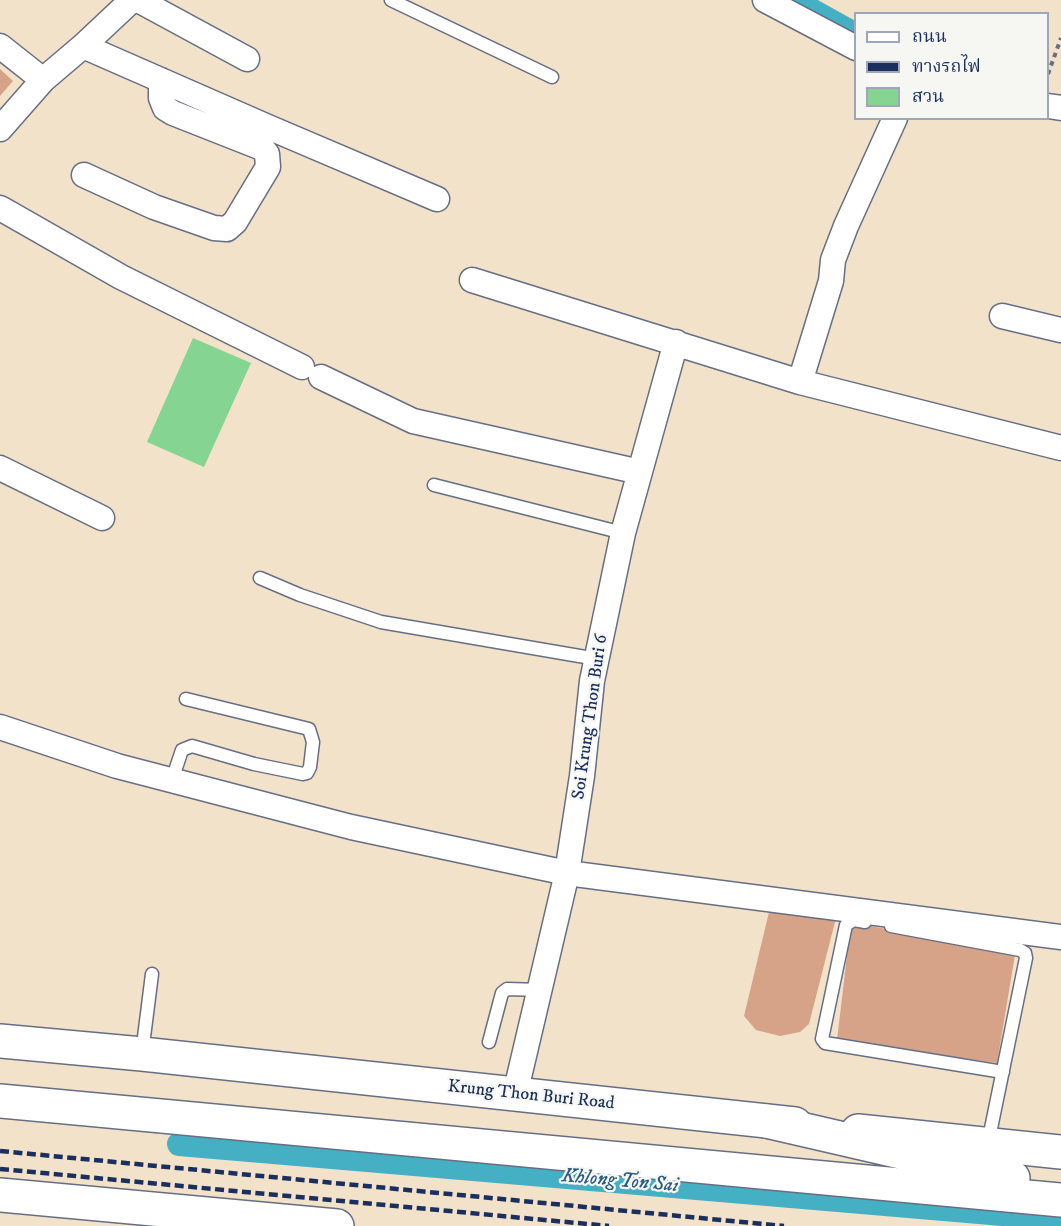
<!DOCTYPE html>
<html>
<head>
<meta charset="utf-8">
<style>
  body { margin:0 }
  #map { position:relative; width:1061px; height:1226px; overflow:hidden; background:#f2e2ca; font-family:"IM FELL DW Pica","Noto Serif Thai",serif }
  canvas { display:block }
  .legend { position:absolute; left:854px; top:12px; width:195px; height:108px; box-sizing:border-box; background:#f6f6f2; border:2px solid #9ea6b7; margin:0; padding:8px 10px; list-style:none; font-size:18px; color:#1b2f5e }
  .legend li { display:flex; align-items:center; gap:12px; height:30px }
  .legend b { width:30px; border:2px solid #9ea6b7 }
</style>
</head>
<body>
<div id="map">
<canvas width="1061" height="1226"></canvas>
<ul class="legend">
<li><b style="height:8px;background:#fff"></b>ถนน</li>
<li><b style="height:8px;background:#1b2f5e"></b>ทางรถไฟ</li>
<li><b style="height:16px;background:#86d492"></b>สวน</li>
</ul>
</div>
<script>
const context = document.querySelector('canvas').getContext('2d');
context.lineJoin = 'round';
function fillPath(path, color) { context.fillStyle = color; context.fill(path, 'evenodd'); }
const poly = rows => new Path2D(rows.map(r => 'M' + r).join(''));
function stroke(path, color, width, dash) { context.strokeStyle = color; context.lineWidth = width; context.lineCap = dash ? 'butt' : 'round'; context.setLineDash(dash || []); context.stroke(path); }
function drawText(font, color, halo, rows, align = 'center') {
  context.font = font + ' "IM FELL DW Pica",serif'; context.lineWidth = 4.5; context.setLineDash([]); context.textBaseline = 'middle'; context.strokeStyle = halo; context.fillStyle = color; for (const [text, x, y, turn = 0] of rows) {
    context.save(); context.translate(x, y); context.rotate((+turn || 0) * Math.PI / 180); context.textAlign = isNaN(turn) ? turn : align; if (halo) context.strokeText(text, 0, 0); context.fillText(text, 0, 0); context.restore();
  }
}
fillPath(poly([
  [193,338,251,363,204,467,147,442]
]), '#86d492');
stroke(poly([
  [793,0,856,35],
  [179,1144,1061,1219]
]), '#45b0c4', 24);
fillPath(poly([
  [0,69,13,81,0,96],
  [770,908,836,918,809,1024,800,1032,780,1036,756,1030,744,1016],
  [851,922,1015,955,997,1063,837,1040]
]), '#d6a388');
const lane = poly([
  [391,0,552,77],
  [434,485,623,533],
  [260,578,300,595,381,622,597,659],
  [172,780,182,750,192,746,254,764,303,774,307,773,310,767,313,742,309,729,186,699],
  [865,922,854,920,846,925,822,1039,825,1043,1003,1072],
  [891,926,1020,950,1025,953,1026,958,988,1143],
  [489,1042,502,993,507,989,541,990],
  [142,1053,152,974]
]);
const street = poly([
  [138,0,247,59],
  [765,0,856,48],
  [0,46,43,80],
  [83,46,268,127,437,199],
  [1048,106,1061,108],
  [0,129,43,80,83,46,132,0],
  [84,175,154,207,214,228,227,229,235,222,268,167,267,154,262,148,173,113,165,108,161,98,161,80],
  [0,208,121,277,302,367],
  [472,280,800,382,1061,448],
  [1002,316,1061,330],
  [321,377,413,421,640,472],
  [800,382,831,281,833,260,846,226,895,118],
  [0,468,102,518],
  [0,727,117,766,351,827,567,873,1061,937],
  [515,1094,567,873,582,776,592,681,623,533,676,342]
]);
const secondary = poly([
  [0,1041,142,1054,795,1124],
  [858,1131,1061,1152]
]);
const primary = poly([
  [0,1101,1061,1200],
  [766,1121,1013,1178],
  [0,1195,337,1226]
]);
stroke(lane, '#666e84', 15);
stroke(street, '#666e84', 27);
stroke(secondary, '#666e84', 36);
stroke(primary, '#666e84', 36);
stroke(poly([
  [1048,74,1061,38]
]), '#666e84', 4, [4.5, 4.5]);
stroke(lane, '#fff', 12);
stroke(street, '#fff', 24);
stroke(secondary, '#fff', 33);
stroke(primary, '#fff', 33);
stroke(poly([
  [0,1151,784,1226],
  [0,1169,609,1226]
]), '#1b2f5e', 4.5, [9, 4.5]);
drawText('18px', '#1b2f5e', '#f6f6f2', [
  ["Soi Krung Thon Buri 6",591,717,-82],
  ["Krung Thon Buri Road",531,1096,6]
]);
drawText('italic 20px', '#2a5c82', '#f6f6f2', [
  ["Khlong Ton Sai",620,1182,5]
]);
</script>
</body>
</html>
